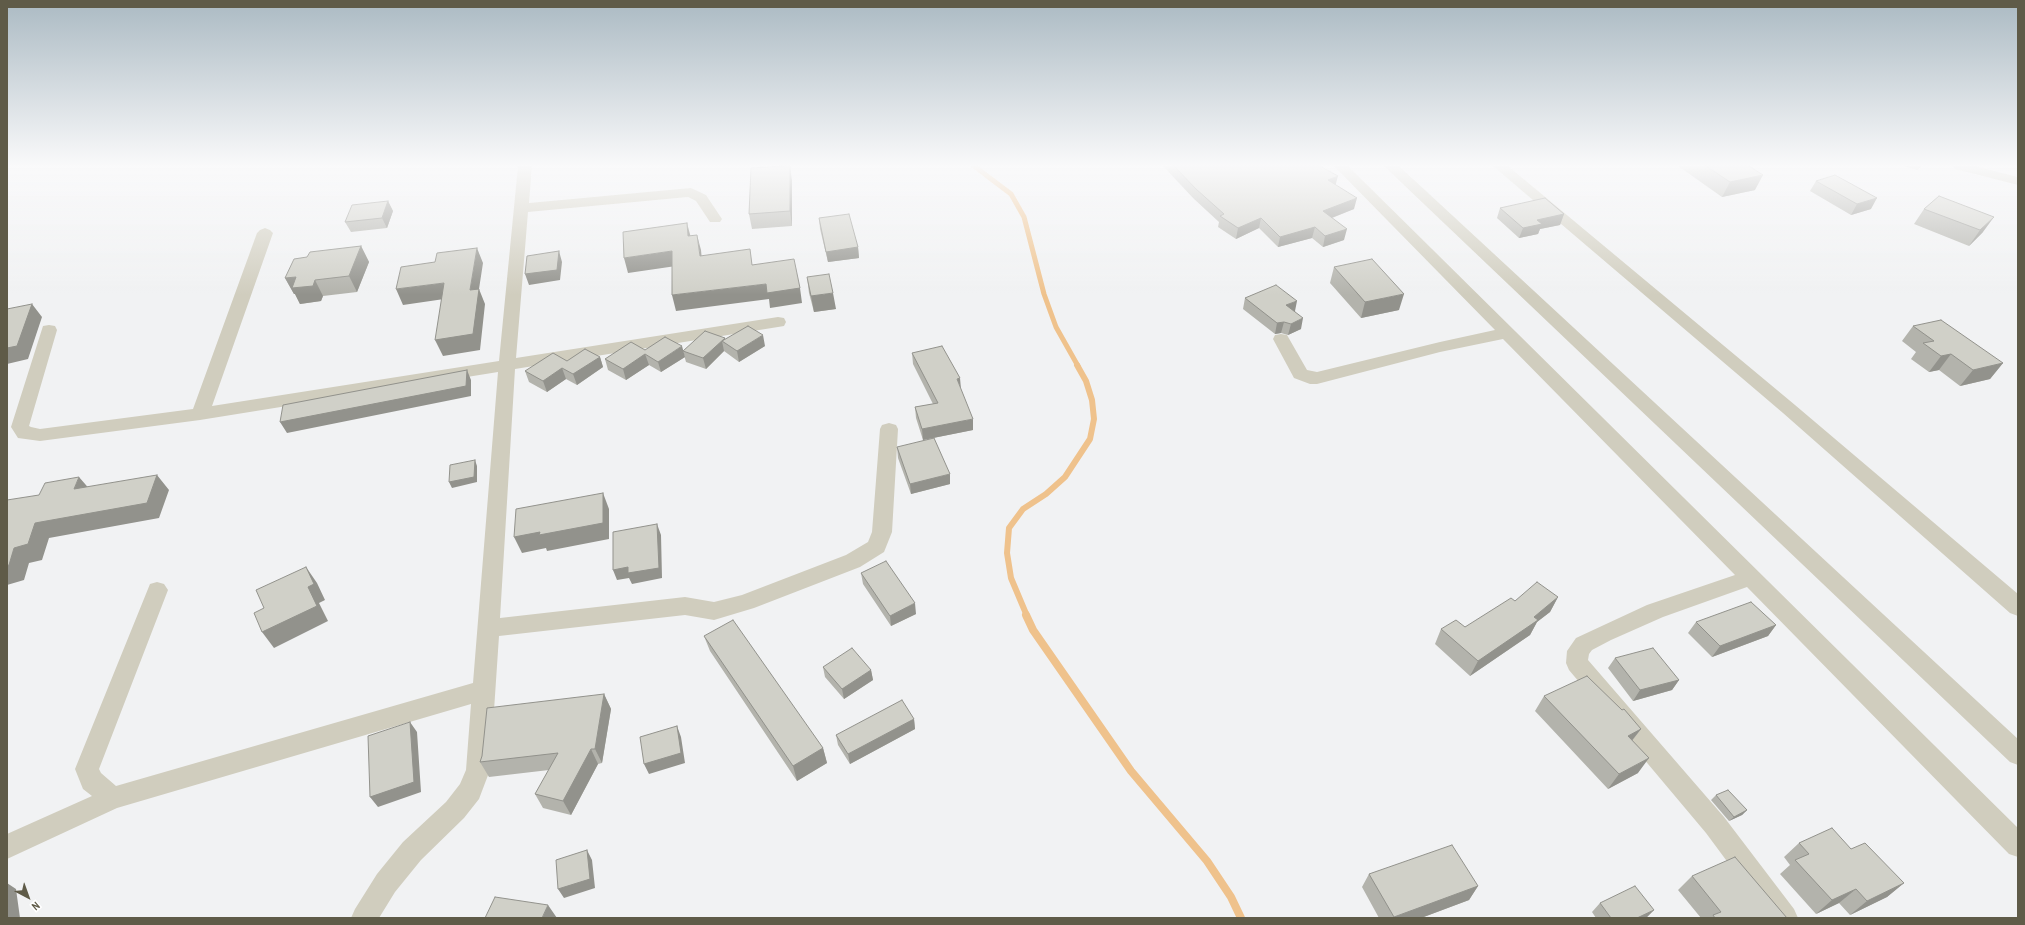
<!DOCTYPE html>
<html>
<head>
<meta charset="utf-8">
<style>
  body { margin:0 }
  #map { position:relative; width:2025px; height:925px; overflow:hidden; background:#f1f2f3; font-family:"Archivo Narrow",sans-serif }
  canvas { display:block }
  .frame { position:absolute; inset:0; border:8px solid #5f5b48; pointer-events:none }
  .north { position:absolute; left:8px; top:877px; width:40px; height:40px; -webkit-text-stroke:3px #fff; paint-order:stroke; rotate:139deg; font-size:11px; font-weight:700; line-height:16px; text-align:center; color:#5f5b48 }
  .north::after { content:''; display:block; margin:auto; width:14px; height:18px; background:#5f5b48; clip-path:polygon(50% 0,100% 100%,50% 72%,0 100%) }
</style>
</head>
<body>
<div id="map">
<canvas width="2025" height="925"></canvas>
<div class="frame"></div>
<div class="north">N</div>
</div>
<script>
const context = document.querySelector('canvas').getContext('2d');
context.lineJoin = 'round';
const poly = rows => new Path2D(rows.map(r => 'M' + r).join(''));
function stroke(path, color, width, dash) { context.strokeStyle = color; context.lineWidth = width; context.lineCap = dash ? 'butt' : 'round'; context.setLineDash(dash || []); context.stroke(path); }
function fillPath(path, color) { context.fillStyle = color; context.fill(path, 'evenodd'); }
stroke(poly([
  [974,166,1011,194,1024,217,1044,294,1056,327,1078,366]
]), '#efc28c', 5);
stroke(poly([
  [1027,616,1011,578,1007,553,1009,528,1023,509,1046,494,1065,477,1090,439,1094,419,1092,400,1086,381,1077,365]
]), '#efc28c', 6);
stroke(poly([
  [1026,615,1033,630,1131,771,1207,861,1231,897,1241,918]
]), '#efc28c', 8);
fillPath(poly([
  [518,166,532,166,529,203,691,188,706,195,722,219,720,222,710,222,696,201,688,197,528,212,516,358,778,317,784,318,786,322,784,326,778,327,515,369,500,618,685,597,714,602,742,595,846,555,868,542,872,532,880,429,882,425,889,423,896,425,898,429,892,532,884,552,860,567,754,608,714,620,685,615,499,636,490,770,482,791,479,799,464,818,421,860,395,892,379,918,351,918,355,909,377,874,403,842,446,802,460,784,466,770,471,704,117,808,7,859,7,834,92,796,83,789,75,769,150,584,157,582,164,584,168,590,99,769,101,773,116,786,473,683,498,372,200,420,40,441,18,438,11,427,43,326,49,325,55,326,57,330,29,426,31,427,40,429,193,409,257,233,260,230,265,228,270,230,273,233,212,406,499,361,518,166],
  [1334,166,1348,166,2018,828,2018,857,2009,854,1747,587,1663,617,1611,640,1592,650,1589,654,1588,660,1724,817,1794,909,1798,918,1769,918,1706,833,1569,670,1566,663,1567,651,1576,638,1647,605,1735,575,1503,339,1440,352,1317,384,1310,384,1294,378,1273,339,1275,335,1281,334,1287,335,1307,370,1317,372,1440,342,1495,330,1334,166],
  [1384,166,1399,166,2018,739,2018,765,2010,762,1384,166],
  [1493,166,1508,166,1795,405,2018,594,2018,616,2010,613,1783,413,1493,166],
  [1953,166,1975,166,2018,177,2018,185,1955,169,1953,166]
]), '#d0cdbe');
fillPath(poly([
  [1163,166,1320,166,1336,185,1354,209,1332,218,1344,240,1323,247,1312,238,1278,247,1259,228,1236,239,1218,227,1219,222,1194,199],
  [1678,166,1749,166,1755,190,1722,197],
  [1905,166,1922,166,1917,170],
  [792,180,792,226,752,229,749,214],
  [1816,181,1871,209,1851,215,1810,191],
  [1939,196,1983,232,1969,246,1914,224,1924,209],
  [388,201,393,211,387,228,351,232,345,222],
  [1500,208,1564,214,1560,225,1540,229,1538,234,1519,238,1497,218],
  [819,218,858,247,859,258,828,262,820,229],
  [361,246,369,262,357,292,323,296,321,301,300,304,295,294,294,294,285,278,307,257],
  [1334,267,1399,310,1361,318,1330,283],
  [807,277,836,309,814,312,809,293],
  [1245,298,1295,311,1301,329,1288,335,1281,333,1275,334,1243,309],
  [1913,326,2003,363,1990,379,1960,386,1939,370,1929,372,1911,359,1916,352,1902,341],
  [725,339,765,346,739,362,724,351,706,369,686,362,683,351],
  [645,350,685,357,661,372,649,365,626,380,608,370,605,359],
  [912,353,973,430,923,440,916,418,915,407,933,404,913,364],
  [600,357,603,367,577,385,566,379,547,392,529,382,525,371,567,361],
  [897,447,950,484,911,494,898,458],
  [861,573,916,614,891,626,863,584],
  [1558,597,1550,612,1537,622,1530,635,1470,676,1435,644,1441,629,1465,627,1515,601],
  [1696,622,1776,625,1768,636,1712,657,1688,633],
  [704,636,823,748,827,763,797,781,710,651],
  [1615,658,1679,680,1672,690,1633,701,1608,668],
  [823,667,871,670,873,680,844,699,825,677],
  [604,694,611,709,602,763,598,764,571,815,543,808,535,794,549,770,489,777,480,762],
  [1544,696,1641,729,1632,741,1638,773,1608,789,1535,711],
  [914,719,915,729,850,764,838,745,836,735],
  [1716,795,1747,810,1742,815,1729,821,1711,800],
  [1799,843,1851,849,1904,883,1887,897,1850,915,1839,903,1816,914,1780,874,1790,865,1784,857],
  [1369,874,1478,886,1469,900,1421,918,1379,918,1362,887],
  [1692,876,1787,918,1701,918,1678,890],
  [1600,903,1654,910,1646,918,1596,918,1592,912]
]), '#b3b3ac');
fillPath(poly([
  [790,166,792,180,792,226,790,211],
  [1763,175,1755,190,1722,197,1730,182],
  [1338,176,1335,187,1328,180],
  [1357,198,1354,209,1321,222,1323,211],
  [1877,198,1871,209,1851,215,1857,204],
  [388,201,393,211,387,228,382,218],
  [1564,214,1560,225,1540,229,1538,234,1519,238,1523,228,1537,220],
  [1994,217,1983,232,1969,246,1980,230],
  [1261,218,1259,228,1236,239,1238,228],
  [687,223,691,238,688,236],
  [1315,227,1312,238,1278,247,1280,237],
  [1347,229,1344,240,1323,247,1325,236],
  [697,235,701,250,703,271,700,256],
  [361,246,369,262,357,292,349,276],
  [858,247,859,258,828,262,826,252],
  [477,248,483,263,479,289,485,304,480,350,443,356,435,340,470,290],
  [559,251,562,262,560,280,529,285,525,274],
  [672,251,676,266,628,273,624,258],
  [296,277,315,280,323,296,321,301,300,304,295,294,294,294,285,278],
  [444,283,451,298,403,305,396,289],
  [766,284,800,288,802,303,770,308,769,299,676,311,672,295],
  [833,293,836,309,814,312,811,296],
  [1404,294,1399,310,1361,318,1365,302],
  [1297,301,1295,311,1284,316,1286,305],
  [32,304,42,317,28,359,7,364,7,348],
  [1303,318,1301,329,1288,335,1291,324],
  [1284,322,1281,333,1275,334,1277,323],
  [763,335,765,346,739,362,737,351],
  [725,338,726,344,722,341,724,351,706,369,703,358],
  [682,346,685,357,661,372,658,362],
  [645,354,649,365,626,380,623,369],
  [1951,354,1939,370,1929,372,1941,356],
  [600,357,603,367,577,385,573,374],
  [2003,363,1990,379,1960,386,1973,370],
  [562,368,566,379,547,392,543,381],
  [467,370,471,380,471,396,287,433,280,422],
  [960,378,961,389,957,379],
  [973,419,973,430,923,440,922,429],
  [475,460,477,466,477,482,452,488,449,482],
  [950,474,950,484,911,494,910,484],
  [157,475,169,490,159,518,49,538,42,560,29,563,24,580,7,585,7,566,14,548,35,523],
  [79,477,92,492,74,489],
  [603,493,609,509,609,539,547,551,546,548,522,553,514,537],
  [657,524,661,535,662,578,632,584,629,578,617,580,613,570],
  [306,567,317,583,325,600,319,603,328,621,274,648,262,632,308,587],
  [1558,597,1550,612,1537,622,1530,635,1470,676,1478,661,1534,617],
  [915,603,916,614,891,626,890,616],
  [1776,625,1768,636,1712,657,1720,646],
  [871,670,873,680,844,699,842,689],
  [1679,680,1672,690,1633,701,1640,690],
  [604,694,611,709,602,763,595,749],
  [914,719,915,729,850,764,848,754],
  [410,722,417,732,421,792,378,807,370,797],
  [677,726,681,737,685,763,649,774,644,764],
  [1641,729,1629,744,1628,736],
  [823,748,827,763,797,781,793,766],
  [591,749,598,764,571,815,563,801],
  [1649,758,1638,773,1608,789,1619,774],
  [1747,810,1742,815,1729,821,1734,817],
  [587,850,592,860,595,888,564,898,558,889],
  [7,883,16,889,20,918,8,918,7,911],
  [1904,883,1887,897,1850,915,1867,901],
  [1478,886,1469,900,1421,918,1394,918,1394,917],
  [1856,889,1839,903,1816,914,1832,900],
  [548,905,557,918,542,918],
  [1654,910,1646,918,1637,918]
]), '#92928c');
const building = poly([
  [785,166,790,166,790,211,749,214,751,168,785,166],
  [1174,166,1320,166,1338,176,1328,180,1357,198,1323,211,1347,229,1325,236,1315,227,1280,237,1261,218,1238,228,1220,216,1224,214,1196,189,1174,166],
  [1706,166,1749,166,1763,175,1730,182,1706,166],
  [1835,175,1877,198,1857,204,1816,181,1835,175],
  [1939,196,1994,217,1980,230,1924,209,1939,196],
  [1545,198,1564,214,1537,220,1542,224,1523,228,1500,208,1545,198],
  [388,201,382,218,345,222,352,205,388,201],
  [849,214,858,247,826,252,819,218,849,214],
  [687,223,688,236,697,235,700,256,750,249,752,265,794,259,800,288,767,293,766,284,672,295,672,251,624,258,623,232,687,223],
  [361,246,349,276,315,280,313,286,292,288,296,277,285,278,294,259,307,257,310,252,361,246],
  [477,248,470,290,479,289,473,334,435,340,444,283,396,289,401,267,435,262,437,253,477,248],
  [559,251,557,270,525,274,527,256,559,251],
  [1372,259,1404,294,1365,302,1334,267,1372,259],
  [829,274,833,293,811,296,807,277,829,274],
  [1276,285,1297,301,1286,305,1303,318,1291,324,1284,322,1277,323,1245,298,1276,285],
  [32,304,17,346,7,348,7,309,32,304],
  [1941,320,2003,363,1973,370,1951,354,1941,356,1923,343,1934,341,1913,326,1941,320],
  [748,326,763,335,737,351,722,341,748,326],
  [705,331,725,338,703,358,683,351,705,331],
  [665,337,682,346,658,362,645,354,623,369,605,359,631,342,645,350,665,337],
  [942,346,960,378,957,379,973,419,922,429,915,407,938,403,912,353,942,346],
  [585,349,600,357,573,374,562,368,543,381,525,371,553,353,567,361,585,349],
  [467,370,466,386,280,422,283,405,467,370],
  [934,438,950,474,910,484,897,447,934,438],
  [475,460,474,477,449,482,450,465,475,460],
  [157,475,147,503,35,523,28,544,14,548,9,565,7,566,7,500,39,495,45,483,79,477,74,489,157,475],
  [603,493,603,523,539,535,540,532,514,537,516,509,603,493],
  [657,524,659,568,628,573,628,567,613,570,613,532,657,524],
  [886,561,915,603,890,616,861,573,886,561],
  [306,567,314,584,308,587,317,606,262,632,254,613,264,608,256,590,306,567],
  [1537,582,1558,597,1534,617,1538,620,1478,661,1441,629,1456,620,1465,627,1511,598,1515,601,1537,582],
  [1751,602,1776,625,1720,646,1696,622,1751,602],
  [733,620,823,748,793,766,704,636,733,620],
  [852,648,871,670,842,689,823,667,852,648],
  [1653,648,1679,680,1640,690,1615,658,1653,648],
  [1587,676,1622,710,1624,709,1641,729,1628,736,1649,758,1619,774,1544,696,1587,676],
  [604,694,595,749,591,749,563,801,535,794,558,753,480,762,482,756,487,708,604,694],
  [902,700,914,719,848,754,836,735,902,700],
  [410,722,414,782,370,797,368,736,410,722],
  [677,726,681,753,644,764,640,737,677,726],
  [1728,790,1747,810,1734,817,1716,795,1728,790],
  [1832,828,1851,849,1865,843,1904,883,1867,901,1856,889,1832,900,1795,860,1809,854,1799,843,1832,828],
  [1452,845,1478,886,1394,917,1369,874,1452,845],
  [587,850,590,879,558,889,556,860,587,850],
  [1735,857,1787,918,1715,918,1713,915,1721,912,1692,876,1735,857],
  [1635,886,1654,910,1637,918,1611,918,1600,903,1635,886],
  [495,897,548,905,542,918,485,918,495,897]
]);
fillPath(building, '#d0d0c8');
stroke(building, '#92928c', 1);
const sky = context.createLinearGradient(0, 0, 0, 295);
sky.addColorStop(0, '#abbac3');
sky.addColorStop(0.56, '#f9f9fa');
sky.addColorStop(1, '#f9f9fa00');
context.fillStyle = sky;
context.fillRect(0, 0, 2025, 295);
</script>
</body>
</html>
